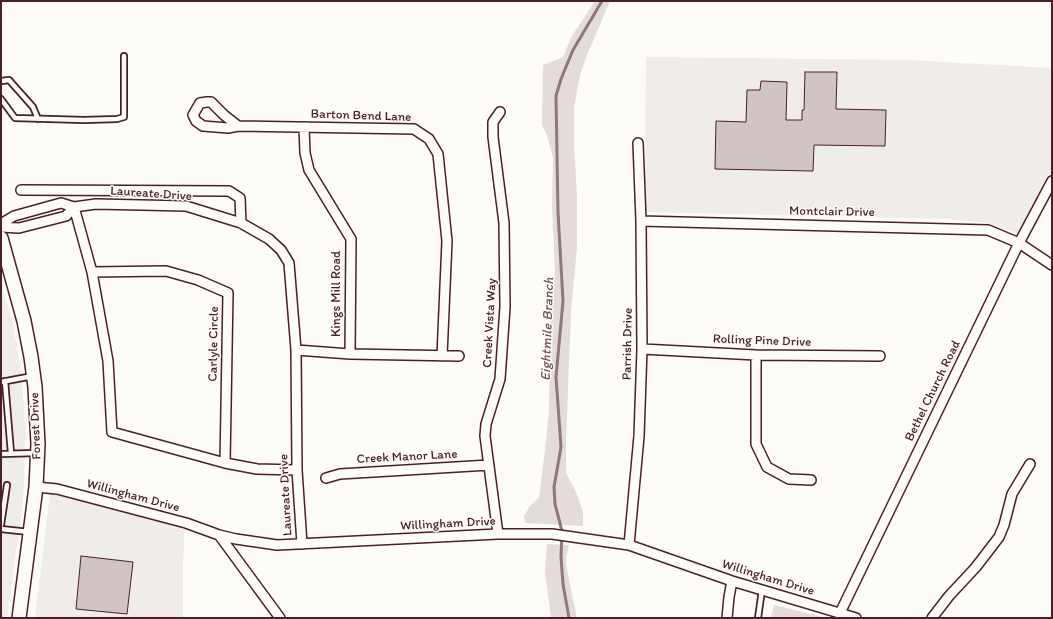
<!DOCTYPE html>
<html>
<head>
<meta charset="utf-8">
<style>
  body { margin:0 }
  #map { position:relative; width:1053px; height:619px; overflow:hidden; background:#fdfcf7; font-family:Itim,sans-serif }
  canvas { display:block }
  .frame { position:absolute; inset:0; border:2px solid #4a1f2b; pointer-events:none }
</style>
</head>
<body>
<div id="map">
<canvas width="1053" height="619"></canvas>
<div class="frame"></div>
</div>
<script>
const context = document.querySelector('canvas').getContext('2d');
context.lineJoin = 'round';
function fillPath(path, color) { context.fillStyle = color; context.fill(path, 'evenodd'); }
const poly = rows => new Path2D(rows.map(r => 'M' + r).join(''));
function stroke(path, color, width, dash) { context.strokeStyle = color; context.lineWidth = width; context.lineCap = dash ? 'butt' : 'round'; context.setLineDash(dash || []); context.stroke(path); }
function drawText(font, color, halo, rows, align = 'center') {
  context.font = font + ' Itim,sans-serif'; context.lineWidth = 3; context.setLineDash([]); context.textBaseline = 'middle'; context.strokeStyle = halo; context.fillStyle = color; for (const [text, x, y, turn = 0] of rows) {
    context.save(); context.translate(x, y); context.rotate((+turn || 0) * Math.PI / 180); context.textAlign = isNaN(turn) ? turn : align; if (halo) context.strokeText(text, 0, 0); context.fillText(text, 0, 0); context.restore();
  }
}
fillPath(poly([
  [646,57,908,60,1052,68,1052,167,1019,234,988,223,949,219,645,212],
  [1,285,11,316,21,369,26,434,23,501,7,618,1,618],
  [50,493,185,525,183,565,183,618,35,618]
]), '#f0ece8');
fillPath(poly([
  [595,1,610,1,587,55,580,75,574,107,574,147,577,194,577,248,571,311,566,442,566,473,576,492,583,512,583,526,525,523,524,516,530,506,539,498,545,450,549,411,550,332,555,271,552,207,553,158,547,135,542,125,543,65,563,57,572,36],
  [547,544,569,545,566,558,567,570,577,618,551,618,545,572],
  [774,605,827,618,771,618]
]), '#e3dcda');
stroke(poly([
  [569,618,563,584,561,557,562,531,555,504,554,487,561,447,556,377,563,301,558,212,556,96,561,79,573,50,602,1]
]), '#91777b', 3);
const building = poly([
  [805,72,837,72,836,109,886,110,885,146,814,145,813,171,715,169,716,121,746,122,747,90,760,90,761,81,787,82,786,120,802,120,802,110,804,110,805,72],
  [81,556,133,562,127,614,76,609,81,556]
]);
fillPath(building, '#d0c5c4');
stroke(building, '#4a1f2b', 1);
const lane = poly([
  [1,81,9,80,33,107,38,119],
  [1,99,15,118,84,120,117,119,124,117,124,56],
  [5,381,11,453],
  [1,382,33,376],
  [1,454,36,453],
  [1,525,7,485],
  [1,529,29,532],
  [758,618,762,590]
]);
const street = poly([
  [238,126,228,128,203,126,196,121,193,115,200,103,207,102,211,102,224,115,238,126,414,129,429,139,438,154,447,241,442,356],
  [304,127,305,153,309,170,351,239,350,354],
  [21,190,229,191,240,198,241,223],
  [74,207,92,272,108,361,112,432,225,463,257,469,297,470],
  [641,221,988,230,1019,243,1052,265],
  [1,224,14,216,61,203,74,207,96,204,186,206,241,223,269,239,281,250,289,263,296,350,297,470,302,544],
  [1,227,19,228,66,216,74,207],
  [92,272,166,271,198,280,228,293,225,463],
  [642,349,756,355,880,356],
  [296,350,350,354,459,356],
  [756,355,756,444,767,467,789,479,811,480],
  [326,478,340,474,489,465],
  [36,487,57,489,186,523,219,535,236,539,277,545,498,534,552,534,629,545,732,581,856,618],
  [498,534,485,436,486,424,500,379,505,307,504,223,493,137,493,122,500,112],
  [219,535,280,618],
  [629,545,639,436,642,349,641,221,638,143],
  [840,613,1019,243,1052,181],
  [727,618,729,597,732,581],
  [932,618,949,596,976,567,999,537,1004,525,1012,494,1030,464]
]);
const secondary = poly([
  [1,238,24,321,31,357,35,387,38,444,36,487,19,618]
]);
stroke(lane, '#4a1f2b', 8);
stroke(street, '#4a1f2b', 12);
stroke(secondary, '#4a1f2b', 16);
stroke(lane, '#fdfcf7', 4.5);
stroke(street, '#fdfcf7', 9);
stroke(secondary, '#fdfcf7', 13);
drawText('13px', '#4a1f2b', '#fdfcf7', [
  ["Barton Bend Lane",361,116,2],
  ["Laureate Drive",151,194,4],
  ["Montclair Drive",832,212,1],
  ["Kings Mill Road",337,294,-90],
  ["Creek Vista Way",490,323,-87],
  ["Rolling Pine Drive",762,341,2],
  ["Carlyle Circle",214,344,-89],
  ["Parrish Drive",628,344,-89],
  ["Bethel Church Road",933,391,-64],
  ["Forest Drive",36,426,-92],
  ["Creek Manor Lane",407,457,-3],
  ["Laureate Drive",286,495,-93],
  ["Willingham Drive",133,496,15],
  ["Willingham Drive",448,524,-3],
  ["Willingham Drive",768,578,17]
]);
drawText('italic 14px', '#73525a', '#fdfcf7', [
  ["Eightmile Branch",548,329,-88]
]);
</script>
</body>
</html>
